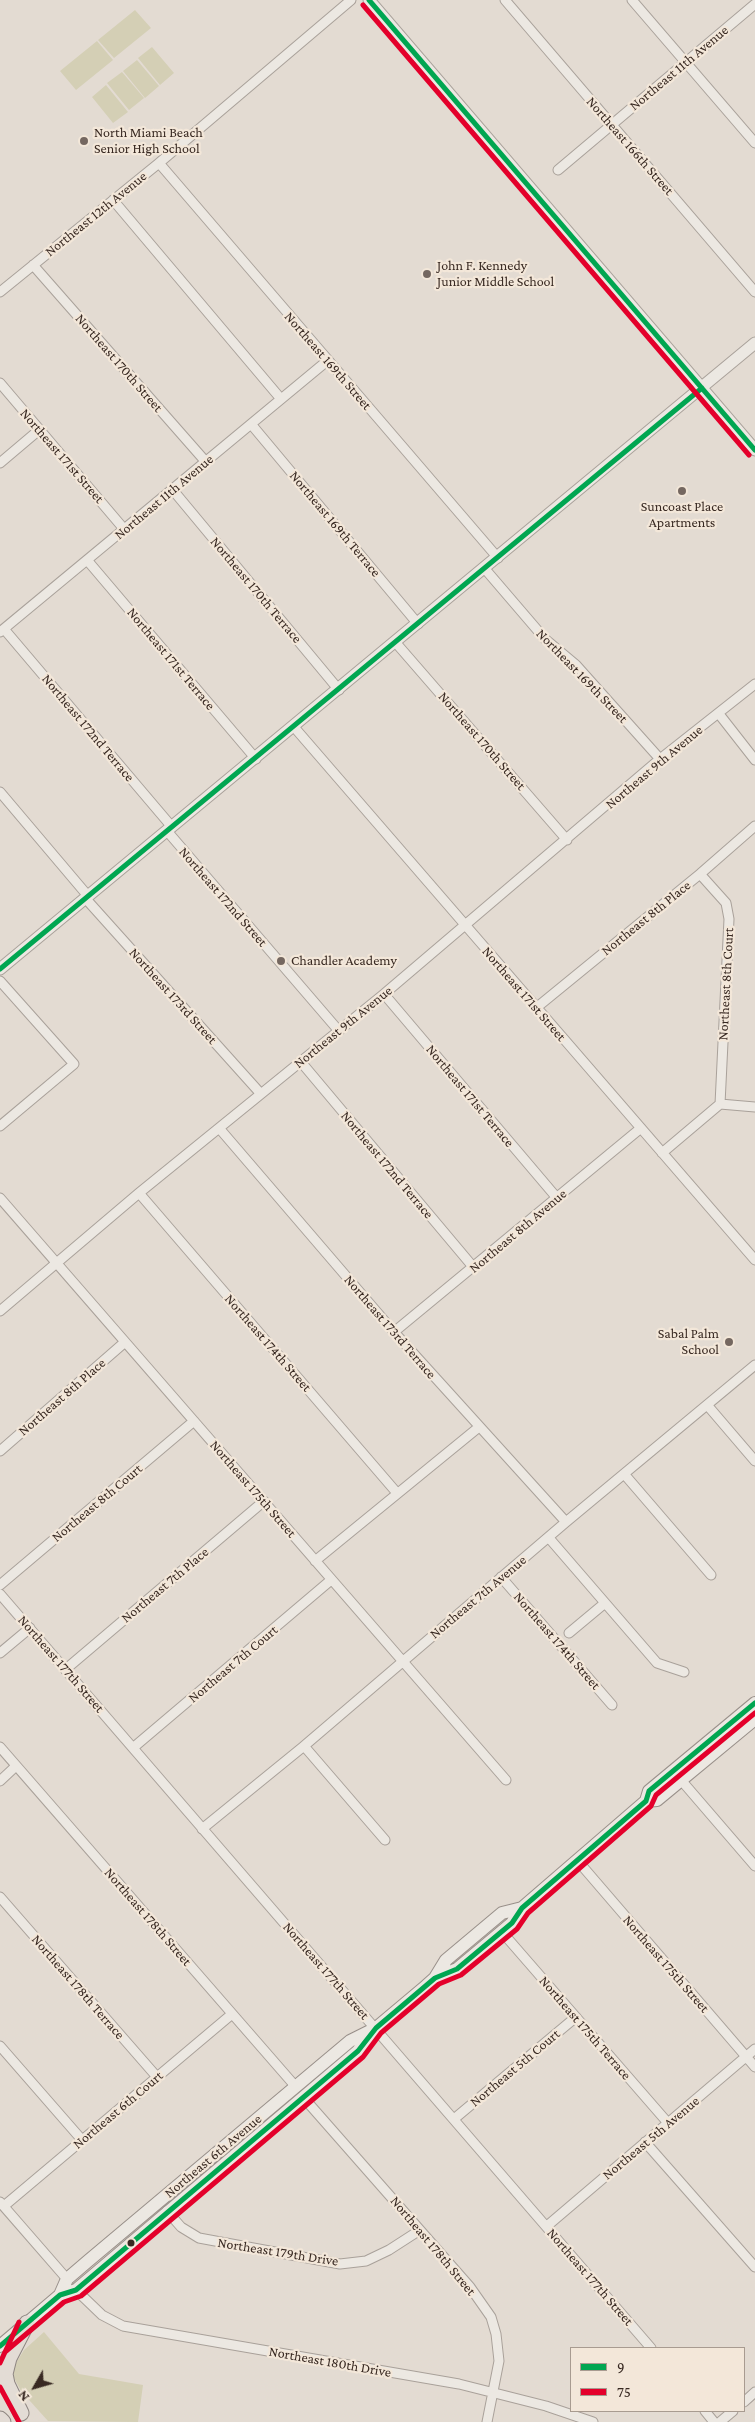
<!DOCTYPE html>
<html>
<head>
<meta charset="utf-8">
<style>
  body { margin:0 }
  #map { position:relative; width:755px; height:2422px; overflow:hidden; background:#e3dbd2; font-family:"Crimson Pro",serif }
  canvas { display:block }
  .legend { position:absolute; left:570px; top:2347px; width:175px; height:65px; box-sizing:border-box; background:#f3e7d9; border:1px solid #a89b90; margin:0; padding:6px 9px; list-style:none; font-size:15px; color:#382922 }
  .legend li { display:flex; align-items:center; gap:10px; height:25px }
  .legend b { width:25px; border:1px solid #a89b90 }
  .north { position:absolute; left:10px; top:2362px; width:50px; height:50px; -webkit-text-stroke:4px #f3e7d9; paint-order:stroke; rotate:232deg; font-size:14px; font-weight:700; line-height:20px; text-align:center; color:#382922 }
  .north::after { content:''; display:block; margin:auto; width:18px; height:22px; background:#382922; clip-path:polygon(50% 0,100% 100%,50% 72%,0 100%) }
</style>
</head>
<body>
<div id="map">
<canvas width="755" height="2422"></canvas>
<ul class="legend">
<li><b style="height:6px;background:#00a651"></b>9</li>
<li><b style="height:6px;background:#e4002b"></b>75</li>
</ul>
<div class="north">N</div>
</div>
<script>
const context = document.querySelector('canvas').getContext('2d');
context.lineJoin = 'round';
function fillPath(path, color) { context.fillStyle = color; context.fill(path, 'evenodd'); }
const poly = rows => new Path2D(rows.map(r => 'M' + r).join(''));
function stroke(path, color, width, dash) { context.strokeStyle = color; context.lineWidth = width; context.lineCap = dash ? 'butt' : 'round'; context.setLineDash(dash || []); context.stroke(path); }
function drawText(font, color, halo, rows, align = 'center') {
  context.font = font + ' "Crimson Pro",serif'; context.lineWidth = 4.5; context.setLineDash([]); context.textBaseline = 'middle'; context.strokeStyle = halo; context.fillStyle = color; for (const [text, x, y, turn = 0] of rows) {
    context.save(); context.translate(x, y); context.rotate((+turn || 0) * Math.PI / 180); context.textAlign = isNaN(turn) ? turn : align; if (halo) context.strokeText(text, 0, 0); context.fillText(text, 0, 0); context.restore();
  }
}
fillPath(poly([
  [135,10,151,28,114,58,98,40],
  [97,41,113,60,76,90,60,71],
  [152,47,174,73,160,85,138,58],
  [137,60,159,86,145,98,123,71],
  [122,72,144,98,129,110,107,83],
  [106,85,128,112,113,123,92,97],
  [44,2332,79,2374,143,2385,138,2422,48,2421,21,2391,14,2378,13,2368,24,2350]
]), '#d4cfb5');
const minor = poly([
  [505,0,755,292],
  [632,0,755,143],
  [159,163,498,558],
  [558,170,755,4],
  [113,200,281,399],
  [33,265,206,462],
  [0,292,159,163,351,0],
  [0,383,124,529],
  [251,424,418,624],
  [0,463,39,430],
  [172,489,339,690],
  [87,560,256,759],
  [485,569,545,639,576,665,660,759],
  [4,629,172,827],
  [0,632,327,361],
  [396,643,567,840],
  [719,714,755,760],
  [294,727,755,1260],
  [0,792,88,896],
  [167,831,339,1031],
  [700,874,726,903,729,919,720,1104],
  [86,899,261,1094],
  [0,981,74,1064,0,1126],
  [384,994,557,1198],
  [536,1008,700,874,755,826],
  [301,1062,474,1268],
  [219,1128,394,1332,566,1522],
  [662,1153,720,1104,755,1107],
  [139,1193,397,1493],
  [0,1198,506,1780],
  [0,1311,139,1193,384,994,660,759,755,684],
  [394,1332,641,1128],
  [708,1406,755,1461],
  [0,1451,125,1342],
  [625,1475,711,1575],
  [549,1538,657,1663,684,1672],
  [315,1561,479,1427],
  [501,1577,612,1705],
  [0,1585,194,1421],
  [0,1594,651,2348],
  [569,1633,605,1603],
  [0,1653,30,1628],
  [66,1669,264,1501],
  [304,1746,385,1840],
  [0,1747,296,2087],
  [134,1747,331,1580],
  [681,1780,755,1866],
  [0,1781,16,1766],
  [202,1829,304,1746,566,1522,755,1365],
  [577,1860,755,2067],
  [0,1897,157,2077],
  [502,1932,668,2123],
  [0,2046,82,2140],
  [303,2097,470,2287,491,2317,496,2334,499,2361,487,2422],
  [454,2119,576,2017],
  [645,2142,755,2267],
  [0,2202,67,2279],
  [4,2206,232,2014],
  [167,2211,181,2227,199,2238,340,2264,366,2261,389,2250,420,2230],
  [547,2226,755,2049],
  [76,2290,102,2315,123,2326,459,2384,546,2406,593,2422],
  [744,2402,755,2392],
  [705,2411,714,2422],
  [720,2422,733,2411]
]);
const tertiary = poly([
  [369,0,755,450],
  [0,969,755,343]
]);
const secondary = poly([
  [646,1801,657,1800,755,1719],
  [435,1978,446,1960,502,1913,522,1908],
  [60,2295,67,2279,88,2261,350,2041,372,2030],
  [0,2346,60,2295,76,2290,358,2051,376,2028,426,1986,435,1978,457,1969,512,1923,522,1908,646,1801,649,1791,755,1703]
]);
const primary = poly([
  [21,2413,7,2384,5,2374,9,2358,27,2323],
  [0,2419,3,2422]
]);
stroke(minor, '#a9a19a', 11);
stroke(tertiary, '#a9a19a', 13);
stroke(secondary, '#99908a', 14);
stroke(primary, '#8e8681', 17);
stroke(minor, '#ece8e2', 9);
stroke(tertiary, '#ece8e2', 11);
stroke(secondary, '#ece8e2', 12);
stroke(primary, '#e3dcd5', 15);
stroke(poly([
  [369,0,755,450],
  [0,969,702,388],
  [0,2346,60,2295,76,2290,358,2051,376,2028,435,1978,457,1969,512,1923,522,1908,646,1801,649,1791,755,1703]
]), '#00a651', 5);
stroke(poly([
  [363,5,749,455],
  [5,2352,64,2302,81,2296,363,2057,381,2033,439,1984,461,1975,517,1929,528,1913,651,1806,656,1795,755,1713],
  [0,2363,19,2322],
  [0,2387,19,2422]
]), '#e4002b', 5);
for (const [x, y, r, color] of [
  [84,141,5,"#746760"],
  [427,274,5,"#746760"],
  [682,491,5,"#746760"],
  [281,961,5,"#746760"],
  [729,1342,5,"#746760"],
  [131,2243,4.5,"#382922"]
]) { const dot = new Path2D(); dot.arc(x, y, r, 0, 2 * Math.PI); context.fillStyle = color; context.fill(dot); stroke(dot, '#f3e7d9', 2); }
drawText('14px', '#382922', '#f3e7d9', [
  ["Northeast 11th Avenue",679,68,-40],
  ["Northeast 166th Street",630,146,49],
  ["Northeast 12th Avenue",96,214,-39],
  ["Northeast 169th Street",328,361,49],
  ["Northeast 170th Street",119,363,49],
  ["Northeast 171st Street",62,456,49],
  ["Northeast 11th Avenue",164,497,-40],
  ["Northeast 169th Terrace",335,524,50],
  ["Northeast 170th Terrace",256,590,50],
  ["Northeast 171st Terrace",171,659,50],
  ["Northeast 169th Street",582,676,46],
  ["Northeast 172nd Terrace",88,728,50],
  ["Northeast 170th Street",482,741,49],
  ["Northeast 9th Avenue",654,767,-40],
  ["Northeast 172nd Street",223,897,49],
  ["Northeast 8th Place",646,918,-39],
  ["Northeast 8th Court",726,984,-87],
  ["Northeast 171st Street",524,994,49],
  ["Northeast 173rd Street",173,996,48],
  ["Northeast 9th Avenue",343,1027,-39],
  ["Northeast 171st Terrace",470,1096,50],
  ["Northeast 172nd Terrace",387,1165,50],
  ["Northeast 8th Avenue",518,1231,-40],
  ["Northeast 173rd Terrace",390,1327,49],
  ["Northeast 174th Street",268,1343,49],
  ["Northeast 8th Place",62,1397,-41],
  ["Northeast 175th Street",253,1489,49],
  ["Northeast 8th Court",97,1503,-40],
  ["Northeast 7th Place",165,1585,-40],
  ["Northeast 7th Avenue",478,1597,-40],
  ["Northeast 174th Street",557,1641,49],
  ["Northeast 177th Street",61,1664,49],
  ["Northeast 7th Court",233,1664,-40],
  ["Northeast 178th Street",148,1917,49],
  ["Northeast 175th Street",666,1964,49],
  ["Northeast 177th Street",326,1971,49],
  ["Northeast 178th Terrace",78,1987,49],
  ["Northeast 175th Terrace",585,2028,49],
  ["Northeast 5th Court",515,2068,-40],
  ["Northeast 6th Court",118,2110,-40],
  ["Northeast 5th Avenue",651,2138,-40],
  ["Northeast 6th Avenue",213,2156,-40],
  ["Northeast 178th Street",433,2246,50],
  ["Northeast 179th Drive",278,2252,9],
  ["Northeast 177th Street",590,2277,49],
  ["Northeast 180th Drive",330,2362,10]
]);
drawText('14px', '#382922', '#f3e7d9', [
  ["North Miami Beach",94,133],
  ["Senior High School",94,149],
  ["John F. Kennedy",437,266],
  ["Junior Middle School",437,282],
  ["Suncoast Place",682,507,"center"],
  ["Apartments",682,523,"center"],
  ["Chandler Academy",291,961],
  ["Sabal Palm",719,1334,"right"],
  ["School",719,1350,"right"]
], 'left');
</script>
</body>
</html>
